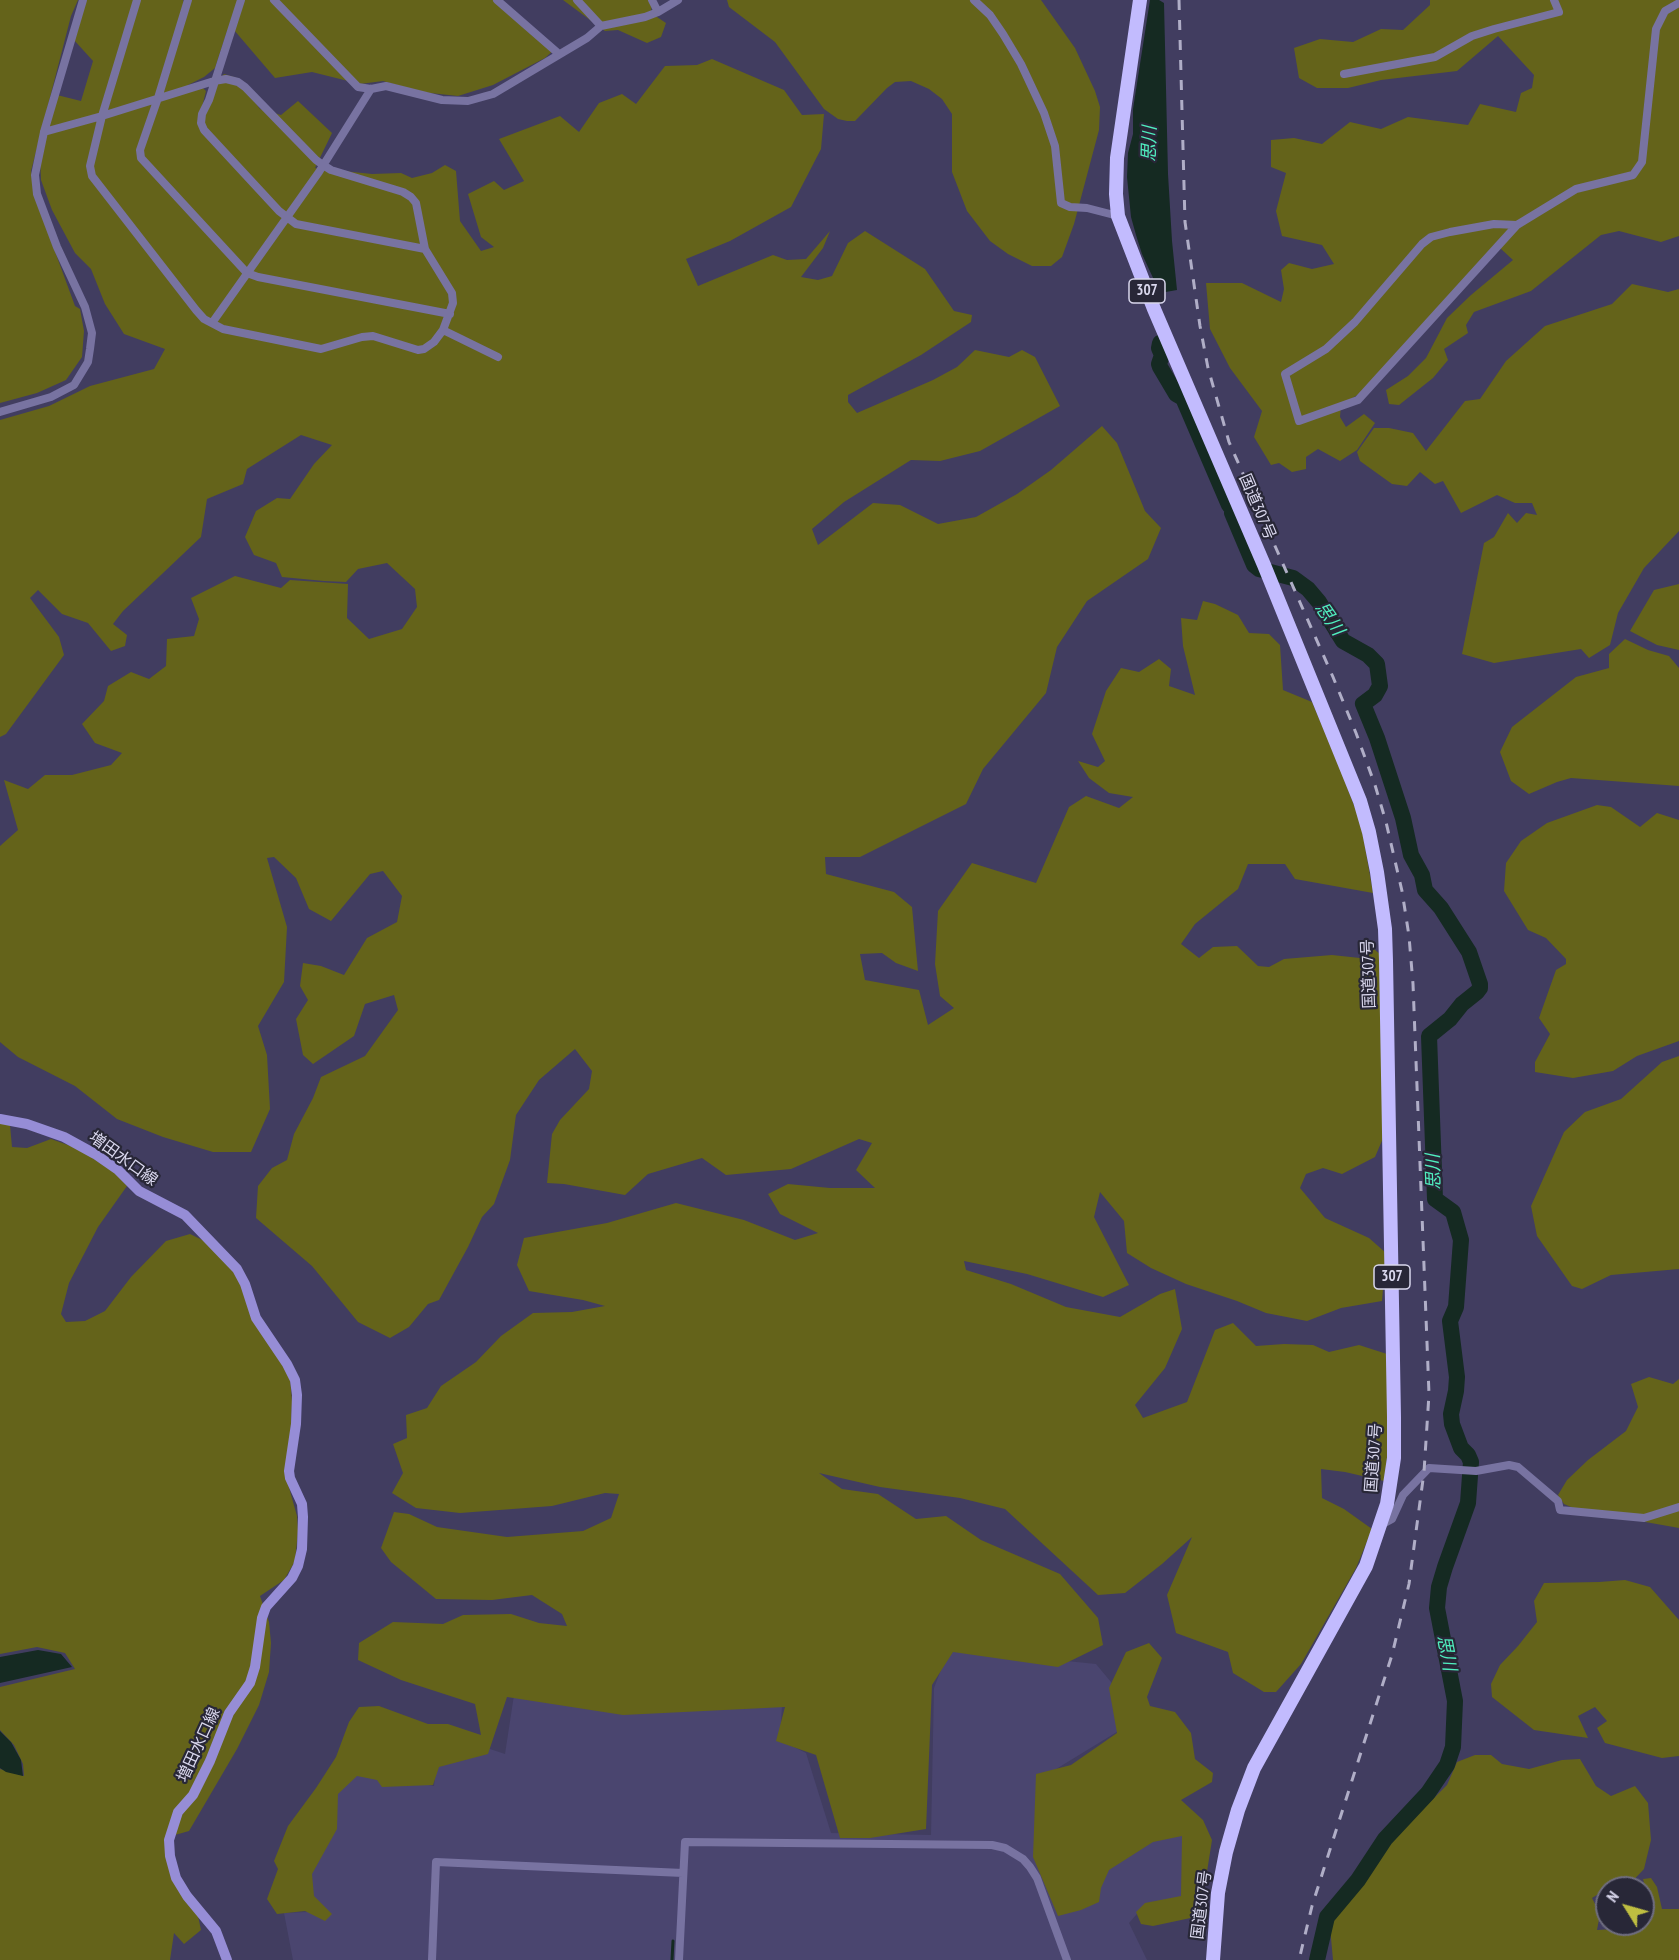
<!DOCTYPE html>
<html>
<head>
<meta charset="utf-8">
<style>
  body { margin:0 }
  #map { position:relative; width:1679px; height:1960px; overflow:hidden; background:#413d60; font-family:"PT Sans Narrow",sans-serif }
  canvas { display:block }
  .north { position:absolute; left:1595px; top:1876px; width:60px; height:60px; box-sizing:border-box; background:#282737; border:2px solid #6f6d80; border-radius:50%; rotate:307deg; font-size:16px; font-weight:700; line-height:24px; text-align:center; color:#d9d7ed }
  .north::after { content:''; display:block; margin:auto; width:21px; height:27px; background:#bfbe41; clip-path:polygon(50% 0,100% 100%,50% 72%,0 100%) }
</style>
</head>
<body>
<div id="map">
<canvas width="1679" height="1960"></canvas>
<div class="north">N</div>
</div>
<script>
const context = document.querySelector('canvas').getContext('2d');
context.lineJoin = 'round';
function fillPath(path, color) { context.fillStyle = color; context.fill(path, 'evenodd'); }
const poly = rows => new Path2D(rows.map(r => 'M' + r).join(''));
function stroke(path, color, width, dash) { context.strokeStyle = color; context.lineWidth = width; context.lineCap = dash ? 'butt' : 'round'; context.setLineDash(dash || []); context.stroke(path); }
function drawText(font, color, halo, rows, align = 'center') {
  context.font = font + ' "PT Sans Narrow","Noto Sans JP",sans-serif'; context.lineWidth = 4.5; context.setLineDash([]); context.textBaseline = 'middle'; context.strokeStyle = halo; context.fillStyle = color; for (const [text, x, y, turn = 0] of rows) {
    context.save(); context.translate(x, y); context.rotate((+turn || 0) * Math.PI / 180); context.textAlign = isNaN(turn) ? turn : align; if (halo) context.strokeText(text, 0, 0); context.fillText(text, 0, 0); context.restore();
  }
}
fillPath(poly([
  [949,1649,1096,1664,1111,1682,1120,1730,1043,1777,1105,1862,1153,1835,1185,1831,1184,1897,1143,1907,1129,1923,1147,1960,293,1960,284,1913,308,1912,308,1875,336,1791,352,1771,434,1786,437,1761,487,1748,505,1754,514,1695,782,1705,780,1740,806,1753,831,1833,931,1835,934,1688]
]), '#4a456f');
fillPath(poly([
  [0,0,78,0,71,16,31,171,42,216,75,306,80,309,84,331,82,357,66,380,37,393,0,403],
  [86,0,183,0,183,3,184,0,498,0,555,49,545,58,493,85,458,96,421,92,383,81,360,84,312,72,275,78,234,30,227,31,215,68,204,77,188,85,203,88,206,91,202,107,216,83,224,74,237,78,260,109,281,115,298,101,332,133,315,168,372,174,401,173,412,178,432,173,445,165,456,171,460,221,481,251,494,247,481,237,468,194,494,181,504,190,524,181,499,139,560,116,579,132,599,103,622,94,636,104,665,66,697,65,712,59,784,90,802,115,824,114,821,149,791,207,730,241,686,259,698,286,773,255,787,260,806,259,830,231,823,248,801,277,818,280,832,276,848,243,865,231,925,269,954,311,972,315,971,322,921,355,848,395,848,402,857,413,933,380,957,367,975,350,1009,357,1022,350,1035,357,1060,406,980,451,940,461,911,460,844,502,812,529,818,545,873,503,900,505,938,524,976,517,1017,494,1051,470,1102,426,1117,443,1145,511,1161,528,1148,559,1087,601,1057,647,1046,693,983,769,966,804,860,857,825,857,826,874,894,892,912,907,918,971,896,963,882,953,860,954,865,980,919,990,928,1025,954,1008,940,996,935,964,938,911,972,863,1036,883,1069,807,1086,796,1119,808,1133,797,1109,793,1089,778,1078,761,1098,767,1105,761,1092,734,1106,691,1121,668,1139,672,1159,659,1171,669,1169,686,1195,695,1183,646,1181,618,1197,620,1203,601,1215,604,1238,615,1249,633,1269,634,1280,645,1283,690,1312,702,1339,766,1361,824,1373,893,1295,879,1285,864,1248,864,1238,889,1195,924,1181,944,1199,958,1213,947,1237,946,1258,966,1269,967,1284,959,1332,955,1360,958,1374,949,1382,956,1384,1136,1375,1157,1342,1174,1323,1168,1306,1174,1300,1188,1325,1218,1369,1238,1386,1253,1382,1301,1341,1308,1307,1321,1266,1313,1237,1301,1186,1284,1151,1268,1127,1253,1124,1221,1100,1192,1094,1217,1129,1285,1103,1297,1027,1274,964,1261,966,1270,1011,1284,1066,1307,1120,1317,1160,1294,1175,1289,1182,1329,1165,1368,1135,1405,1143,1418,1187,1402,1215,1330,1233,1323,1256,1346,1284,1344,1313,1345,1329,1352,1359,1345,1387,1354,1390,1435,1384,1481,1345,1472,1321,1469,1322,1498,1344,1509,1372,1529,1356,1568,1301,1664,1276,1692,1264,1692,1233,1673,1228,1652,1176,1633,1167,1595,1192,1537,1162,1564,1125,1593,1098,1595,1005,1509,960,1498,880,1487,819,1473,842,1489,878,1494,916,1519,946,1516,981,1540,1060,1574,1098,1618,1103,1645,1058,1667,953,1652,932,1685,926,1829,870,1838,840,1838,816,1755,776,1741,785,1707,623,1715,507,1697,488,1754,439,1767,433,1785,382,1787,377,1780,357,1776,338,1794,337,1829,312,1874,314,1896,332,1914,325,1921,305,1911,277,1914,267,1899,278,1869,274,1861,288,1826,316,1788,336,1757,349,1722,359,1707,379,1706,428,1724,448,1724,481,1735,475,1704,401,1680,358,1660,359,1643,393,1622,443,1624,463,1615,511,1614,539,1623,567,1626,562,1614,532,1595,492,1600,436,1599,391,1562,381,1548,394,1512,409,1514,437,1527,507,1537,583,1531,611,1518,619,1494,605,1493,552,1506,460,1513,416,1508,392,1493,403,1473,393,1444,407,1438,406,1415,427,1408,441,1386,476,1362,501,1336,533,1313,572,1312,605,1306,583,1300,529,1291,517,1265,524,1238,607,1223,676,1203,744,1220,795,1240,818,1233,780,1214,768,1194,788,1184,830,1188,875,1188,856,1170,872,1143,859,1139,791,1169,726,1175,702,1158,648,1174,625,1195,564,1184,547,1183,552,1134,560,1120,589,1089,592,1071,575,1049,539,1080,516,1115,510,1160,494,1204,482,1217,468,1247,439,1300,428,1304,409,1327,390,1338,358,1322,312,1266,256,1218,258,1186,272,1168,287,1160,294,1134,313,1098,321,1077,365,1056,398,1010,394,995,365,1004,354,1036,313,1064,303,1055,296,1019,308,1000,300,986,303,963,321,966,344,975,367,938,397,922,402,896,383,871,370,874,331,921,309,909,296,878,274,857,267,858,287,927,284,982,258,1026,267,1055,270,1109,251,1152,213,1152,163,1137,117,1119,75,1086,18,1057,0,1042,0,846,18,830,4,780,28,789,45,775,72,775,111,765,122,753,95,743,82,724,104,701,108,686,131,672,149,679,166,666,167,639,194,636,199,619,191,598,235,576,281,588,290,580,348,584,347,618,369,639,402,629,417,607,415,589,387,563,358,569,346,582,324,581,282,577,276,563,254,555,245,537,256,511,277,498,290,499,314,464,332,445,301,435,247,469,243,484,207,499,201,537,123,611,113,624,127,635,125,646,111,651,88,623,62,614,38,590,30,598,59,637,64,655,6,734,0,737,0,420,49,406,90,386,154,369,165,349,124,334,105,304,91,269,75,253,52,210,41,180,40,157,57,95,81,101,93,61,74,40],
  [563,0,652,0,651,13,666,23,661,37,647,43,618,30,605,31],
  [727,0,1041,0,1075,48,1095,91,1100,107,1099,130,1074,224,1062,257,1051,266,1032,266,1008,254,990,241,967,211,952,172,952,114,942,99,929,89,911,81,895,82,887,88,855,121,847,121,838,119,824,109,775,42,729,7],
  [1430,0,1679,0,1679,236,1661,242,1619,231,1601,235,1531,291,1474,312,1466,325,1468,333,1444,349,1448,360,1433,378,1399,405,1389,404,1386,390,1408,376,1426,358,1447,318,1471,295,1513,260,1500,248,1359,394,1341,405,1340,417,1346,427,1364,414,1375,423,1357,450,1340,461,1318,449,1306,457,1306,469,1292,472,1279,463,1271,465,1254,437,1262,411,1230,368,1210,329,1206,283,1242,283,1281,302,1284,289,1281,270,1289,263,1312,269,1334,264,1322,245,1282,236,1276,211,1286,173,1271,167,1271,140,1294,138,1322,144,1350,122,1381,129,1408,117,1468,125,1480,104,1516,112,1521,93,1532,88,1534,75,1498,36,1457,71,1381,80,1348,88,1317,88,1299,78,1294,48,1320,39,1353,42,1381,29,1403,30,1430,5],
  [1632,284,1668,292,1679,289,1679,531,1644,568,1618,613,1610,645,1589,658,1581,649,1494,663,1462,654,1484,543,1494,537,1508,513,1517,523,1526,513,1537,515,1532,503,1515,503,1497,495,1461,513,1443,481,1435,484,1420,472,1407,486,1392,484,1360,461,1357,452,1374,428,1389,428,1413,433,1426,451,1465,401,1480,399,1506,361,1545,326,1612,304],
  [1679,584,1679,650,1657,645,1630,631,1654,590],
  [1625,639,1648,650,1669,656,1679,668,1679,786,1571,778,1557,782,1529,794,1511,781,1500,752,1512,727,1576,677,1609,668,1609,654],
  [1597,805,1611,807,1640,827,1657,813,1679,820,1679,1041,1637,1056,1613,1071,1573,1078,1535,1072,1535,1062,1550,1034,1539,1018,1556,970,1566,964,1566,959,1546,938,1528,930,1504,891,1506,863,1521,841,1547,823],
  [1679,1056,1679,1269,1611,1275,1582,1289,1572,1286,1537,1236,1531,1206,1564,1132,1585,1112,1621,1099,1662,1062],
  [0,1122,10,1125,12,1147,27,1148,51,1139,79,1149,115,1173,127,1186,98,1227,69,1283,61,1314,66,1322,85,1321,105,1311,131,1277,166,1241,190,1234,225,1251,290,1377,292,1402,288,1484,297,1516,298,1531,295,1561,284,1580,260,1596,269,1622,271,1643,269,1672,259,1705,237,1749,189,1831,168,1837,166,1856,198,1916,201,1930,184,1944,174,1933,170,1960,0,1960,0,1769,24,1776,23,1764,14,1745,0,1730,0,1687,75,1669,65,1653,37,1647,0,1654],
  [1649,1377,1673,1384,1679,1379,1679,1528,1578,1510,1564,1504,1558,1495,1567,1480,1588,1460,1626,1431,1638,1407,1631,1384],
  [1625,1580,1650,1587,1679,1620,1679,1756,1662,1758,1605,1743,1597,1728,1607,1721,1595,1707,1578,1716,1588,1738,1534,1730,1492,1697,1491,1684,1500,1665,1518,1646,1537,1622,1534,1601,1544,1583,1599,1582],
  [1149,1643,1162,1658,1147,1697,1150,1706,1175,1712,1191,1733,1195,1759,1213,1773,1212,1782,1181,1800,1203,1820,1212,1840,1200,1916,1153,1926,1141,1924,1136,1912,1145,1903,1181,1896,1182,1836,1153,1842,1109,1870,1101,1888,1099,1902,1081,1910,1058,1916,1033,1857,1036,1774,1071,1765,1117,1733,1109,1688,1126,1652],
  [1475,1755,1491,1755,1502,1764,1529,1769,1562,1760,1580,1759,1596,1786,1611,1796,1635,1786,1648,1803,1651,1840,1644,1869,1626,1888,1607,1888,1607,1900,1603,1902,1600,1893,1592,1898,1600,1914,1597,1930,1614,1929,1618,1924,1643,1924,1643,1895,1646,1891,1643,1879,1651,1878,1657,1887,1662,1909,1679,1909,1679,1960,1333,1960,1330,1927,1342,1906,1370,1871,1389,1838,1426,1806,1447,1785,1457,1762]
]), '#64631a');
fillPath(poly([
  [1150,0,1159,0,1164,3,1168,174,1172,241,1177,290,1160,293,1142,254,1136,235,1131,217,1127,177,1128,153,1133,134,1133,109],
  [38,1650,61,1654,72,1667,0,1683,0,1657],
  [0,1731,11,1742,21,1760,23,1776,6,1772,0,1768]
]), '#152a22');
stroke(poly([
  [672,1960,673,1941]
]), '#152a22', 3);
stroke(poly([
  [1160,343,1159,348,1162,355,1159,364,1160,367,1176,394,1183,398,1229,505],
  [1232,513,1254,565,1259,569,1293,578,1308,589,1319,602,1343,641,1368,655,1377,664,1380,686,1375,695,1363,704,1377,738,1403,818,1411,855,1422,875,1425,890,1441,908,1469,952,1480,984,1480,988,1477,992,1462,1004,1450,1019,1429,1036,1435,1199,1453,1212,1461,1240,1456,1307,1450,1321,1457,1377,1456,1391,1451,1414,1452,1424,1461,1448,1468,1455,1471,1462,1468,1503,1445,1567,1439,1587,1437,1608,1455,1701,1453,1747,1447,1765,1428,1793,1385,1839,1358,1880,1327,1917,1317,1960]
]), '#152a22', 16);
stroke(poly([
  [188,0,158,98,140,150,141,158,247,273,258,277,450,314],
  [241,0,209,100,202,114,201,123,204,130,279,211,296,224,425,249],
  [274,0,358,87,371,89,386,86,442,100,468,101,493,94,587,38,601,26,645,17,658,12,678,0],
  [497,0,559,54],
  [577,0,601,26],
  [652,0,658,12],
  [974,0,990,15,1003,34,1021,64,1044,113,1055,146,1061,203,1070,207,1087,208,1118,216],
  [1344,74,1435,57,1472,36,1494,29,1559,12,1554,0],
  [44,132,102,116,214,81,226,79,238,82,245,87,316,160,323,165,331,170,403,192,411,197,416,203,425,249,452,293,453,303,443,330,434,342,424,349,418,350,373,336,362,337,321,349,223,329,204,319,196,310,92,176,90,166,102,116,137,0],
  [1517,225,1494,224,1450,232,1431,237,1422,244,1355,322,1326,349,1285,374,1299,421,1358,400,1517,225,1576,189,1633,175,1642,162,1656,29,1665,11,1679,3],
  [212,323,319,172,371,89],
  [443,330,498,357],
  [0,412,51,397,74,385,88,362,90,349,92,333,85,307,57,247,37,194,35,175,44,132,83,0],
  [1381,1525,1392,1519,1403,1495,1429,1468,1476,1471,1509,1465,1518,1467,1558,1501,1560,1510,1644,1518,1679,1507],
  [432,1960,436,1862,683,1873],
  [679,1960,685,1842,992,1845,1005,1848,1023,1859,1030,1867,1037,1878,1067,1960]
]), '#7873a1', 8);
stroke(poly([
  [0,1119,27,1124,64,1137,95,1154,118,1170,139,1191,185,1215,237,1269,245,1284,256,1318,287,1364,295,1380,297,1395,296,1424,289,1471,290,1478,302,1504,303,1517,302,1549,298,1566,292,1578,266,1607,262,1618,255,1667,250,1683,229,1713,210,1761,193,1795,178,1812,169,1840,170,1856,176,1878,187,1896,216,1931,227,1960]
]), '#968dd6', 10);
stroke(poly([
  [1140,0,1117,158,1116,194,1118,216,1154,309,1264,565,1360,801,1369,832,1377,872,1385,929,1386,961,1394,1417,1394,1458,1387,1504,1366,1566,1254,1768,1238,1810,1226,1852,1218,1893,1213,1960]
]), '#c2bbfe', 14);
stroke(poly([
  [1179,0,1185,222,1200,326,1208,368,1229,442,1333,677,1356,733,1375,785,1386,822,1402,891,1409,936,1413,984,1429,1394,1424,1472,1409,1584,1392,1655,1312,1906,1299,1960]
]), '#b0aec7', 3, [10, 10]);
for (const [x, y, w] of [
  [1147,291,36],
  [1392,1277,36]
]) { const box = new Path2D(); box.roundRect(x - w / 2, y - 12, w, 24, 4.5); context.fillStyle = '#282737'; context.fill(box); stroke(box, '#d9d7ed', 1.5); }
drawText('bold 15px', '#d9d7ed', null, [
  ["307",1147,291],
  ["307",1392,1277]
]);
drawText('16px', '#d9d7ed', '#282737', [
  ["国道307号",1257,507,67],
  ["国道307号",1369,974,-92],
  ["増田水口線",123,1159,36],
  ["国道307号",1374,1458,-86],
  ["増田水口線",199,1745,-65],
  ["国道307号",1202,1905,-83]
]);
drawText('italic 18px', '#50efbf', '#282737', [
  ["思川",1150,144,-89],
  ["思川",1329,619,55],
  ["思川",1434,1172,-92],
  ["思川",1446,1653,79]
]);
</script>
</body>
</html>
